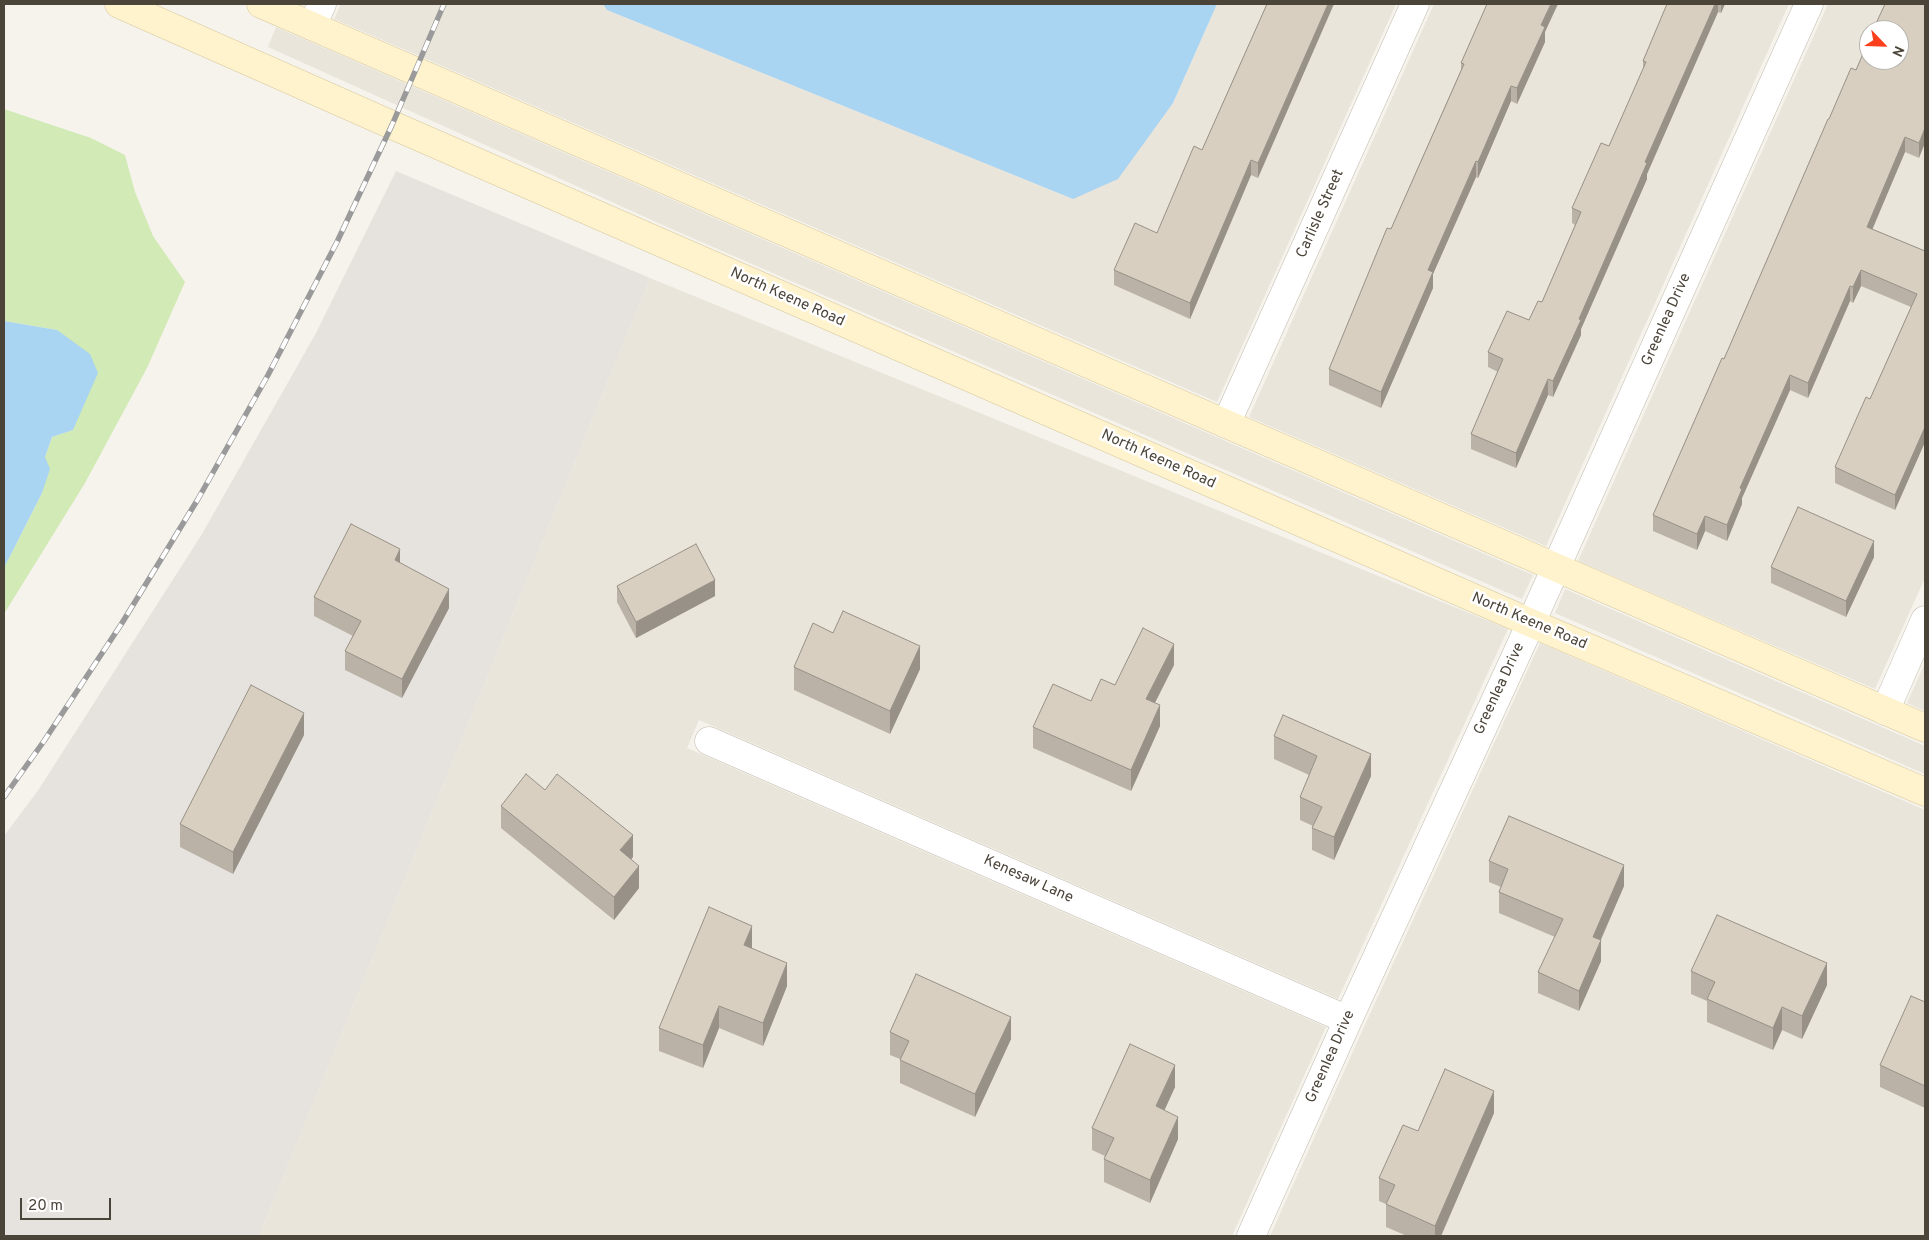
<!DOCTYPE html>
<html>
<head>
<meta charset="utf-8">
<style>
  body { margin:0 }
  #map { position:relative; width:1929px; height:1240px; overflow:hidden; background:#f6f3ec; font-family:Overpass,sans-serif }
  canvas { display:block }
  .frame { position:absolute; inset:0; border:5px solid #4b4439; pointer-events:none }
  .north { position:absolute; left:1859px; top:20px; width:50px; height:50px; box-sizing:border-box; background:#fff; border:1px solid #b7b4b0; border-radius:50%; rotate:114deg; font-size:14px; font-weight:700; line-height:20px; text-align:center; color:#4b4439 }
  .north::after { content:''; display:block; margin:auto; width:18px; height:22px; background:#fc3f1d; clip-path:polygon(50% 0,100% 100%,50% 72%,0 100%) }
  .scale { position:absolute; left:20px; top:1198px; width:91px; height:22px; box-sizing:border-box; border:2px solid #4b4439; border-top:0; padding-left:6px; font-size:15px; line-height:18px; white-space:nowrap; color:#4b4439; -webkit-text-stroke:4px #fff; paint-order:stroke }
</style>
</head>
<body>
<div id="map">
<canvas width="1929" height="1240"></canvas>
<div class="frame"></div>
<div class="north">N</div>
<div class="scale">20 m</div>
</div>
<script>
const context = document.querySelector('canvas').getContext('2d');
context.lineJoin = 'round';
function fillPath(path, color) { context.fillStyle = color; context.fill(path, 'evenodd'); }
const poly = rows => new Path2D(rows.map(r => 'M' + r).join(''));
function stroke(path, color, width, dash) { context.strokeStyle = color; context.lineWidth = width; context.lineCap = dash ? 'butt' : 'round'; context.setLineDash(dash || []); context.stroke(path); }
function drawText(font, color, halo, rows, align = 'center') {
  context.font = font + ' Overpass,sans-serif'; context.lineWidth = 5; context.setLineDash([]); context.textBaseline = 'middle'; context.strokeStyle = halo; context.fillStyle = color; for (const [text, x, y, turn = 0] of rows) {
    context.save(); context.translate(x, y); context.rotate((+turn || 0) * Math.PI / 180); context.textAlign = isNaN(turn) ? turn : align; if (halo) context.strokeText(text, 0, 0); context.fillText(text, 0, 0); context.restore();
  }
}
fillPath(poly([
  [341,4,603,4,607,10,1073,199,1173,103,1217,4,1396,4,1217,402,334,19],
  [1434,4,1789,4,1546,546,1249,417],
  [1828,4,1925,4,1925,578,1875,689,1578,561],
  [1869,30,1899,30,1899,60,1869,60],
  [276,27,1533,575,1522,599,674,230,268,47],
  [650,278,1508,629,1338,999,699,720,687,748,1326,1027,1232,1236,259,1236],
  [1565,589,1925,746,1925,774,1555,613],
  [1540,643,1925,810,1925,1236,1270,1236,1364,1027],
  [1925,663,1925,711,1907,703]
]), '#eae5da');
fillPath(poly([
  [396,171,650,278,259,1236,4,1236,4,836,39,789,202,534,316,333]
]), '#e6e2dd');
fillPath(poly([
  [4,109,91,138,125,155,135,192,153,236,185,282,147,368,85,483,4,614,4,568,42,493,45,457,52,437,73,430,57,330,4,321]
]), '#d2eab5');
fillPath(poly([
  [603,4,1217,4,1173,103,1118,179,1073,199,607,10],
  [4,321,57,330,90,354,98,373,73,430,52,437,45,457,50,469,42,493,4,568]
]), '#a9d4f2');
const minor = poly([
  [312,26,322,4],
  [1226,424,1415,4],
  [1885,711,1925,620],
  [709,741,1348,1020],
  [1251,1236,1348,1020,1531,623,1809,4]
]);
const secondary = poly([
  [119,4,392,125,1531,623,1925,792],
  [261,4,1925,728]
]);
stroke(minor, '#c2bbae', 29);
stroke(secondary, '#d6c79b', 29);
stroke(minor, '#fff', 28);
stroke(secondary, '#fff3cd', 28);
const rail = poly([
  [4,797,44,741,122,623,198,499,268,375,337,242,392,125,444,4]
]);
stroke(rail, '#9a9a9a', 5.5);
stroke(rail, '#fff', 4, [11]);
fillPath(poly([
  [1267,4,1258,178,1251,175,1190,319,1114,285,1114,270,1157,233,1202,150],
  [1667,4,1725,4,1721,13,1718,12,1647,174,1647,179,1581,329,1581,335,1553,397,1548,395,1516,468,1471,449,1471,434,1498,372,1488,367,1488,352,1529,320,1542,302,1575,225,1572,223,1572,208,1609,146,1643,70,1643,61],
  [1925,4,1919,158,1905,152,1872,229,1925,251,1925,442,1895,510,1835,483,1835,467,1870,399,1911,307,1861,286,1853,303,1850,301,1808,398,1790,390,1742,498,1742,504,1727,541,1705,531,1697,550,1653,531,1653,515,1724,359,1829,119,1856,70],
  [1545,32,1545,42,1517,104,1511,101,1478,178,1476,177,1433,274,1433,288,1381,408,1329,385,1329,369,1461,70,1461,63],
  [1874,557,1846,617,1771,583,1771,567],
  [400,564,449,608,402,698,345,670,345,651,353,636,314,616,314,597],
  [617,586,715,596,636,638,617,602],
  [833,633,920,669,890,734,794,690,794,667],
  [1174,665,1155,703,1160,726,1131,791,1033,748,1033,727,1091,701,1115,685],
  [304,735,233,874,180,847,180,824],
  [1274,736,1371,776,1334,860,1312,850,1312,828,1313,826,1300,820,1300,797,1309,775,1274,759],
  [545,790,633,857,631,859,639,888,614,920,501,828,501,806],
  [1489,861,1624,886,1601,940,1601,961,1579,1011,1538,993,1538,972,1555,937,1499,913,1499,892,1501,887,1489,882],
  [752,949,787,986,763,1046,719,1028,703,1068,659,1051,659,1028],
  [1691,971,1827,985,1802,1039,1782,1030,1773,1050,1707,1022,1707,1001,1691,994],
  [1925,1002,1925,1108,1880,1087,1880,1065],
  [890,1032,1011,1039,975,1117,900,1083,900,1059,890,1055],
  [1175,1087,1164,1110,1178,1139,1150,1203,1104,1182,1104,1159,1105,1156,1092,1150,1092,1128],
  [1494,1113,1441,1236,1407,1236,1386,1227,1386,1204,1379,1201,1379,1178,1418,1131]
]), '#bab2a6');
fillPath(poly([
  [1328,4,1334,4,1258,178,1258,163],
  [1551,4,1558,4,1545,32,1545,42,1517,104,1517,88,1541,25],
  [1715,4,1718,4,1718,12,1647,174,1647,179,1581,329,1581,335,1553,397,1553,381,1579,319,1645,162],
  [1721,4,1725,4,1721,13],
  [1511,86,1511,101,1478,178,1478,162],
  [1925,128,1925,143,1919,158,1919,143],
  [1905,137,1905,152,1867,242,1867,227],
  [1251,160,1251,175,1190,319,1190,303],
  [1476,161,1476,177,1433,274,1433,288,1381,408,1381,392,1428,270],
  [1861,270,1861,286,1853,303,1853,287],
  [1850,286,1850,301,1808,398,1808,383],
  [1790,375,1790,390,1742,498,1742,504,1727,541,1727,525,1740,488],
  [1548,379,1548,395,1516,468,1516,453],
  [1925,427,1925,442,1895,510,1895,495],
  [1705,516,1705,531,1697,550,1697,534],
  [1874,541,1874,557,1846,617,1846,601],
  [400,549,400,568,395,560],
  [715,580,715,596,636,638,636,622],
  [449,589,449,608,402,698,402,679],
  [1174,644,1174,665,1146,720,1146,699],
  [920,646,920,669,890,734,890,711],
  [1160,705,1160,726,1131,791,1131,770],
  [304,713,304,735,233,874,233,852],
  [1371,754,1371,776,1334,860,1334,837],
  [633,835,633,857,620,873,620,850],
  [1624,865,1624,886,1593,957,1593,937],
  [639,866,639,888,614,920,614,897],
  [752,926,752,948,744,968,744,945],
  [1601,940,1601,961,1579,1011,1579,991],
  [787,963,787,986,763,1046,763,1023],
  [1827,963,1827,985,1802,1039,1802,1016],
  [719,1006,719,1028,703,1068,703,1045],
  [1782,1007,1782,1030,1773,1050,1773,1028],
  [1011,1017,1011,1039,975,1117,975,1094],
  [1175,1065,1175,1087,1156,1129,1156,1106],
  [1494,1091,1494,1113,1441,1236,1435,1236,1435,1226],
  [1178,1117,1178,1139,1150,1203,1150,1180]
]), '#979187');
const building = poly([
  [1267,4,1328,4,1258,163,1251,160,1190,303,1114,270,1135,223,1157,233,1194,146,1202,150,1267,4],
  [1487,4,1551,4,1541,25,1545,27,1517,88,1511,86,1478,162,1476,161,1428,270,1433,272,1381,392,1329,369,1387,228,1391,229,1464,64,1461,63,1487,4],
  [1667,4,1715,4,1645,162,1647,163,1579,319,1581,320,1553,381,1548,379,1516,453,1471,434,1503,359,1488,352,1507,311,1529,320,1538,301,1542,302,1581,212,1572,208,1601,143,1609,146,1646,62,1643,61,1667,4],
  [1885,4,1925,4,1925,128,1919,143,1905,137,1867,227,1925,251,1925,427,1895,495,1835,467,1866,397,1870,399,1917,294,1861,270,1853,287,1850,286,1808,383,1790,375,1740,488,1742,489,1727,525,1705,516,1697,534,1653,515,1722,358,1724,359,1828,119,1829,119,1851,68,1856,70,1869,40,1869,60,1899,60,1899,30,1873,30,1885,4],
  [1798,507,1874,541,1846,601,1771,567,1798,507],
  [351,524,400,549,395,560,449,589,402,679,345,651,361,621,314,597,351,524],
  [696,544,715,580,636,622,617,586,696,544],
  [843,611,920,646,890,711,794,667,813,623,833,633,843,611],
  [1143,628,1174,644,1146,699,1160,705,1131,770,1033,727,1053,684,1091,701,1101,679,1115,685,1143,628],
  [251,685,304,713,233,852,180,824,251,685],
  [1283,715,1371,754,1334,837,1312,828,1322,807,1300,797,1317,756,1274,736,1283,715],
  [526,774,545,790,557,774,633,835,620,850,639,866,614,897,501,806,526,774],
  [1509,816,1624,865,1593,937,1601,940,1579,991,1538,972,1563,919,1499,892,1508,869,1489,861,1509,816],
  [709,907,752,926,744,945,787,963,763,1023,719,1006,703,1045,659,1028,709,907],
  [1717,915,1827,963,1802,1016,1782,1007,1773,1028,1707,999,1715,982,1691,971,1717,915],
  [916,974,1011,1017,975,1094,900,1060,909,1041,890,1032,916,974],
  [1911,996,1925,1002,1925,1086,1880,1065,1911,996],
  [1130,1044,1175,1065,1156,1106,1178,1117,1150,1180,1104,1159,1114,1138,1092,1128,1130,1044],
  [1445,1069,1494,1091,1435,1226,1386,1204,1395,1185,1379,1178,1403,1125,1418,1131,1445,1069]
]);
fillPath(building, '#d8cfc1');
stroke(building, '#979187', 1);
drawText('15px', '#4b4439', '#fff', [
  ["Carlisle Street",1321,214,-66],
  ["North Keene Road",787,298,24],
  ["Greenlea Drive",1667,320,-66],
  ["North Keene Road",1158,460,24],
  ["North Keene Road",1529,622,23],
  ["Greenlea Drive",1500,689,-65],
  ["Kenesaw Lane",1028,880,24],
  ["Greenlea Drive",1331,1057,-66]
]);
</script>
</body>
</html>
